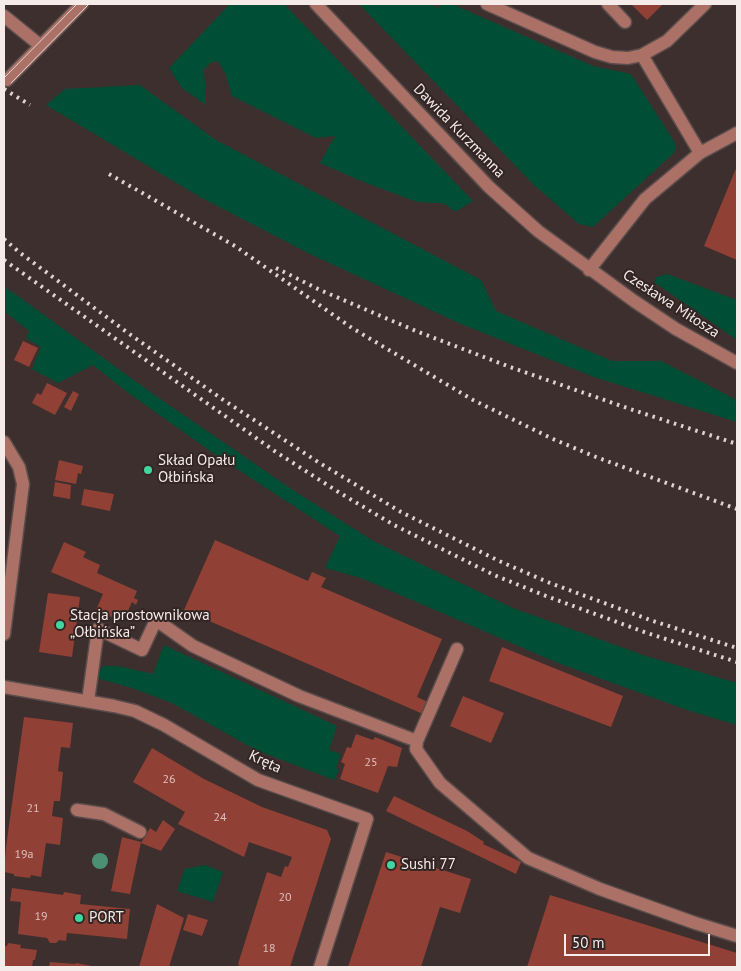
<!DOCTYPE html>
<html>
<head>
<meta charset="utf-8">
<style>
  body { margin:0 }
  #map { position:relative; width:741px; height:971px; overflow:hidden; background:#3d2f2d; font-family:"PT Sans",sans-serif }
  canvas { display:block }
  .frame { position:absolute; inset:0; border:5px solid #f5ecea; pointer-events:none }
  .scale { position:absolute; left:564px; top:934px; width:146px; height:22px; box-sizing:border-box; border:2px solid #f5ecea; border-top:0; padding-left:6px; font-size:15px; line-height:18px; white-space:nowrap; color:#f5ecea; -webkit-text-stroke:4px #332523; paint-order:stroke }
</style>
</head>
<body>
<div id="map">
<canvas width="741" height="971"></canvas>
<div class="frame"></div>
<div class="scale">50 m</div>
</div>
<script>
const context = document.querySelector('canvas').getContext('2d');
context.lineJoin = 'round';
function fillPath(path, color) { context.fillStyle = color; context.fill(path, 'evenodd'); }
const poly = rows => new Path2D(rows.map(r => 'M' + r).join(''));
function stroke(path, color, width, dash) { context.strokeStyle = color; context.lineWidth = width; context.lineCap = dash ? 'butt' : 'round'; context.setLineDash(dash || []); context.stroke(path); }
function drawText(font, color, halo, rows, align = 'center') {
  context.font = font + ' "PT Sans",sans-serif'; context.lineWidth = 4; context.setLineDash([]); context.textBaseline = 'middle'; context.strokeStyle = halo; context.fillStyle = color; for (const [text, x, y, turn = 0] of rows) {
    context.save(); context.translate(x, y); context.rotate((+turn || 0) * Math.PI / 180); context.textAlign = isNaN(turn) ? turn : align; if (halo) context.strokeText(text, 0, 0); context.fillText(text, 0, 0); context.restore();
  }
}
fillPath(poly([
  [230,4,284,4,473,201,455,212,447,205,439,203,417,202,361,181,320,163,335,136,316,138,232,96,225,73,218,61,210,63,203,71,206,85,206,105,182,88,169,68],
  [359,4,429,4,439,8,441,4,452,4,593,66,631,74,674,141,676,147,674,153,593,227,579,224,534,185],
  [140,85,216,140,481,280,496,311,612,361,661,361,735,399,737,422,594,377,461,324,310,254,200,197,46,105,65,89],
  [667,274,737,300,737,340,654,282,657,277],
  [4,286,156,396,296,492,375,542,513,608,646,656,737,683,737,725,687,710,558,663,361,578,325,568,340,536,220,458,127,392,93,365,58,383,32,369,41,347,26,338,29,331,4,311],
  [164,645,337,726,329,750,341,754,336,768,339,770,334,780,256,750,172,703,132,688,100,679,98,674,103,666,118,666,153,674],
  [205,865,223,872,213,902,177,891,185,869]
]), '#004e35');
fillPath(poly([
  [631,4,663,4,647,20],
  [737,166,737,260,704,246],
  [23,341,38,348,29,367,14,360],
  [47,383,67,393,55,415,32,403,37,393,41,395],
  [73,391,79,394,71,411,64,407],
  [59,460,83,466,81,474,78,473,76,484,55,480],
  [55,482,71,485,70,499,53,496],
  [84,489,114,494,110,511,81,505],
  [215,540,308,581,312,572,326,578,321,587,442,639,417,697,428,702,423,714,184,610],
  [64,542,86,552,83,557,100,565,97,573,137,591,134,598,138,600,136,605,132,602,123,622,96,610,103,594,51,572],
  [48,593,80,597,72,657,39,652],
  [502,647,623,696,611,727,489,681],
  [463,696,504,713,491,743,450,726],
  [24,717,73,723,70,748,61,747,58,771,63,772,60,801,54,801,52,816,63,818,60,845,46,843,41,877,31,875,30,878,14,876,14,874,4,872,6,847],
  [356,734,373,740,375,737,402,748,397,767,388,766,378,793,340,779,345,764,341,762,347,747,351,748],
  [152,748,204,779,262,807,327,830,331,839,290,967,238,967,239,964,238,964,267,872,281,877,285,866,288,867,292,857,249,842,244,857,178,824,185,812,133,782],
  [394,796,467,831,484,842,483,844,521,862,516,874,386,811],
  [163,820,175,829,161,851,141,843,150,828,156,832],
  [122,837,141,842,130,894,111,891],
  [386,852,471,879,460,913,440,907,421,967,348,967],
  [12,888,63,895,64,892,81,895,80,904,130,909,127,939,67,933,66,941,59,940,56,943,50,943,47,938,18,934,21,902,10,901],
  [550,895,737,953,737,967,527,967],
  [157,904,184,918,169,967,139,967],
  [188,914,208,920,202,936,183,930],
  [8,943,21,945,20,948,37,950,35,960,33,960,32,967,4,967,4,946,7,946],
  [50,962,75,964,76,963,97,967,49,967]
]), '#914036');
const minor = poly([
  [316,4,489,187,538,231,634,301,676,329,737,363],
  [487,4,595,52,612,57,628,58,642,55,667,41,705,4],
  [608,4,625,22],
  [4,16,41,46],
  [642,55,700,153],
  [7,80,82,4],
  [589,270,645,199,700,153,737,133],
  [4,442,19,467,23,484,4,634],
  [457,649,417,741,416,749,440,783,528,858,600,889,695,923,737,936],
  [4,687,114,706,135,711,164,725,258,780,367,819,320,967],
  [88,701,98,629,142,650,156,620,193,646,299,696,417,741],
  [77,810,104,814,140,832]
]);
stroke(minor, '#5a4d4b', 15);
stroke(minor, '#ab7066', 12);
stroke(poly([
  [4,78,77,4],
  [11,83,89,4]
]), '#ddd3d1', 1);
stroke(poly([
  [4,89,30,105],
  [109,174,235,246,352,328,473,400,553,439,596,457,737,509],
  [4,239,19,252,128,333,222,399,318,462,401,512,499,561,550,583,653,621,737,648],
  [4,260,276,452,340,493,394,525,494,575,546,596,647,633,737,662],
  [276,268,320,290,416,331,510,367,630,409,737,444]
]), '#ddd3d1', 4, [2.5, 5]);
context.fillStyle = '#4b9072';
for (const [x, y] of [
  [100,861]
]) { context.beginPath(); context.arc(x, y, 8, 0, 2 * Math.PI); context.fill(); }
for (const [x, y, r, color] of [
  [148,470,5,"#45d49f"],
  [60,625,5,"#45d49f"],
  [391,865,5,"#45d49f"],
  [79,918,5,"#45d49f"]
]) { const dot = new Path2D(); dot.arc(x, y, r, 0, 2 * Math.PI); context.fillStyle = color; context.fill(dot); stroke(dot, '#332523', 2); }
drawText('12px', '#dcc1bd', null, [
  ["25",371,763],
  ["26",169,780],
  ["21",33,809],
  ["24",220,818],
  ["19a",24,855],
  ["20",285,898],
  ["19",41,917],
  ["18",269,949]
]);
drawText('15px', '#f5ecea', '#332523', [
  ["Dawida Kurzmanna",459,131,46],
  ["Czesława Miłosza",671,304,33],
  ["Kręta",265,762,25]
]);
drawText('15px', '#f5ecea', '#332523', [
  ["Skład Opału",158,461],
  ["Ołbińska",158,478],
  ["Stacja prostownikowa",70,616],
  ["„Ołbińska”",70,633],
  ["Sushi 77",401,865],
  ["PORT",89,918]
], 'left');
</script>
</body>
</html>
